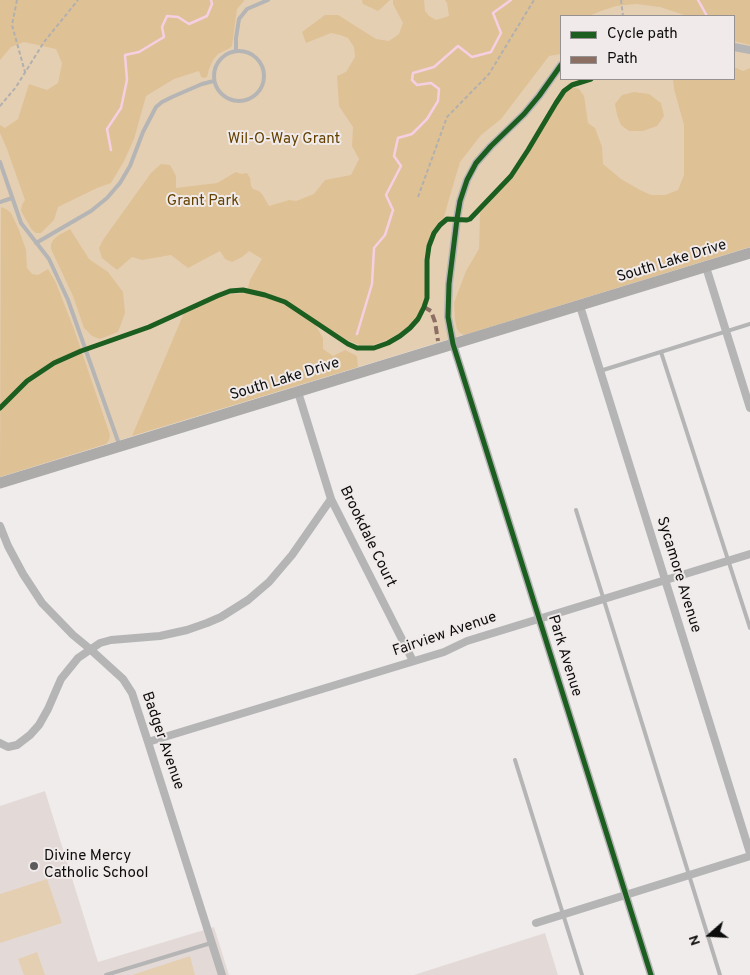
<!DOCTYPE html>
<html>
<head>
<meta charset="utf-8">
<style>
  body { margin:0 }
  #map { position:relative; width:750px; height:975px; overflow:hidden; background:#efeceb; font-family:Overpass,sans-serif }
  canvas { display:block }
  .legend { position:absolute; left:560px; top:15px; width:175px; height:65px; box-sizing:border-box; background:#f0ebea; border:1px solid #959291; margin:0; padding:6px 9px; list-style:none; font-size:15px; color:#0d0c0c }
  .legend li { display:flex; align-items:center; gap:10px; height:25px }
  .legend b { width:25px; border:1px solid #959291 }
  .north { position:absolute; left:685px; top:910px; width:50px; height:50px; -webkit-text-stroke:4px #f0ebea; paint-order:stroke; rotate:251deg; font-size:14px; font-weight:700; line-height:20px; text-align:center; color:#0d0c0c }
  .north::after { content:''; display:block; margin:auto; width:18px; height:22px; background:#0d0c0c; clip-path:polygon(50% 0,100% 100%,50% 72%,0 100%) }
</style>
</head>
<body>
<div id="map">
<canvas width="750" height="975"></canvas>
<ul class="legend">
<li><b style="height:6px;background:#1b5e20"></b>Cycle path</li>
<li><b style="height:6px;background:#8d6e63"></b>Path</li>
</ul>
<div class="north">N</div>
</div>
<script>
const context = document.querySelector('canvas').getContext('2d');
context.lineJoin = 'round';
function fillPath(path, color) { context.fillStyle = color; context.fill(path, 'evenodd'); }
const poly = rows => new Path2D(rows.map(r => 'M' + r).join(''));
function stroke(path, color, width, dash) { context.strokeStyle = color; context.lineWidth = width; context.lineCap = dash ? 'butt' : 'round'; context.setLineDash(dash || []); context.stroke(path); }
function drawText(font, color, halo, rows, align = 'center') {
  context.font = font + ' Overpass,sans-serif'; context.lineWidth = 4; context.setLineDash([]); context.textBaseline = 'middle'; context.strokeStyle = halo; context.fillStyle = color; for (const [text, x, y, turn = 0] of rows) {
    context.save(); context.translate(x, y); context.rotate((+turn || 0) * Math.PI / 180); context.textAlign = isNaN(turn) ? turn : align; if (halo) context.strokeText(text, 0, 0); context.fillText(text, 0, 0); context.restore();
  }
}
fillPath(poly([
  [45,791,98,962,214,927,229,975,0,975,0,806],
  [545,933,558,975,414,975]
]), '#e3dad8');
fillPath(poly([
  [0,0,750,0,750,247,0,477],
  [561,16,734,16,734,79,561,79],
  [47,879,62,923,0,943,0,894],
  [37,952,45,975,24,975,18,959],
  [190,956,195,975,132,975]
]), '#e5cfb2');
fillPath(poly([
  [0,0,244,0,244,1,237,9,232,46,230,48,218,54,213,60,209,69,207,77,204,78,201,77,199,71,174,79,146,96,134,139,124,161,111,183,97,188,58,207,54,220,41,233,36,233,32,230,21,211,22,205,25,200,7,149,0,133,0,125,5,128,18,119,29,84,47,90,58,83,62,63,56,49,24,42,11,47,0,60],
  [362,0,390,0,378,11,363,4],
  [393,0,424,0,425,11,429,16,436,20,449,16,447,3,445,0,750,0,750,45,734,41,734,16,687,16,660,7,636,4,616,6,601,11,589,16,561,16,561,54,549,56,501,119,481,135,460,162,449,199,444,217,439,222,432,231,427,244,424,259,425,294,422,307,416,318,409,326,398,334,387,340,373,345,359,345,345,339,317,321,316,326,323,338,323,349,333,356,345,350,357,356,358,367,132,436,184,313,212,300,231,294,246,293,248,288,250,280,262,259,249,251,242,257,232,262,225,259,220,251,188,268,171,255,142,260,132,257,117,270,102,258,99,248,103,240,151,173,161,164,170,165,176,176,176,188,217,183,236,172,241,174,247,173,250,178,251,186,253,189,259,191,262,194,269,206,289,200,296,201,314,194,325,180,351,175,359,159,352,146,353,127,339,106,337,76,346,72,355,57,354,47,348,38,340,35,331,33,306,43,302,32,325,15,338,15,376,39,389,41,399,34,403,23,393,4],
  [734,67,743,71,750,68,750,247,464,335,460,333,457,329,455,320,454,303,466,271,479,249,480,213,512,178,529,152,558,103,567,91,573,87,579,89,584,96,588,123,595,128,602,147,603,164,621,179,640,190,651,195,665,195,678,190,684,175,684,125,674,89,673,79,734,79],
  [634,92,649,94,661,103,664,116,657,126,643,131,629,131,621,125,617,115,615,104,622,95],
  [1,207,6,209,11,213,19,230,26,250,27,268,32,274,38,275,48,269,56,283,74,329,110,435,109,440,106,444,0,477],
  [70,229,89,259,108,272,123,292,125,313,118,332,100,339,92,336,84,328,73,296,51,249,51,244,54,239,59,235]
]), '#dfc196');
stroke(poly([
  [698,0,707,16],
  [111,150,107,129,121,108,127,80,125,55,139,52,164,37,162,27,167,16,178,17,189,24,207,16,212,4,211,0],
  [357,334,372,284,374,248,385,235,393,210,386,195,401,166,394,156,398,138,412,134,427,119,438,101,439,89,431,83,417,85,412,80,413,73,434,67,458,46,472,57,491,52,501,33,493,13,511,0]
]), '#f5d0e2', 2.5);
stroke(poly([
  [17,0,12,25,25,72],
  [621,0,623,16],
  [0,106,16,87,44,42,78,0],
  [418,197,447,117,489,74,534,0]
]), '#b1b0af', 2, [4, 2.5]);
stroke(poly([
  [236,50,236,38,239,19,247,9,268,0],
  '214 76a25 25 0 1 1 50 0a25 25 0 1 1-50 0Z',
  [0,162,21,223,49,259,68,300,119,444],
  [0,202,12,198],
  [36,243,91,211,107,198,120,183,130,166,143,132,156,107,162,102,172,97,202,84,214,81],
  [661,352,750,628],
  [600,371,750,324],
  [576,510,720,975],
  [515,760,582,975],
  [106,975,211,943]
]), '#b6b5b5', 4);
stroke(poly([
  [734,47,750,50],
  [561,65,539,96,524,114,491,146,476,163,467,180,460,201,457,219,449,284,448,317,453,344,651,975],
  [706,267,750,408],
  [580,306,750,853],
  [298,392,331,499,413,661],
  [0,526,8,546,23,574,42,603,73,635,90,649,123,679,132,693,148,742,222,975],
  [148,742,444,652,467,641,750,554],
  [0,743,8,747,17,745,30,735,39,725,48,709,61,679,78,658,100,643,111,640,160,636,187,630,207,623,221,617,248,600,269,582,292,555,331,499],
  [536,923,750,856]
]), '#b6b5b5', 8);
stroke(poly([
  [0,483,750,253]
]), '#acabaa', 11);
stroke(poly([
  [424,307,431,311,435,322,438,341]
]), '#8d6e63', 4, [8, 4]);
stroke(poly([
  [561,65,539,96,524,114,491,146,476,163,467,180,460,201,457,219,449,284,448,317,453,344,651,975],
  [0,408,27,381,54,363,81,351,149,327,217,296,230,291,243,290,265,295,285,302,348,344,357,348,374,348,388,343,400,336,410,328,418,319,424,307,427,298,427,260,429,246,434,233,440,225,447,219,467,220,470,219,511,176,528,150,556,103,564,91,572,85,591,79]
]), '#1b5e20', 5);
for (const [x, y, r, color] of [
  [34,866,5,"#5c5a5a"]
]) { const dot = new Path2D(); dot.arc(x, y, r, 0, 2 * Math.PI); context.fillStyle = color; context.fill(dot); stroke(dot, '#f0ebea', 2); }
drawText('15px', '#644101', '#f0ebea', [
  ["Wil-O-Way Grant",284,140],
  ["Grant Park",203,202]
]);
drawText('15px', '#0d0c0c', '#f0ebea', [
  ["South Lake Drive",672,262,-17],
  ["South Lake Drive",285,380,-17],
  ["Brookdale Court",367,537,64],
  ["Sycamore Avenue",678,575,73],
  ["Fairview Avenue",445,635,-19],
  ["Park Avenue",564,656,73],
  ["Badger Avenue",162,741,71]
]);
drawText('15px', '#0d0c0c', '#f0ebea', [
  ["Divine Mercy",44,857],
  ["Catholic School",44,874]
], 'left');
</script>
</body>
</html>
